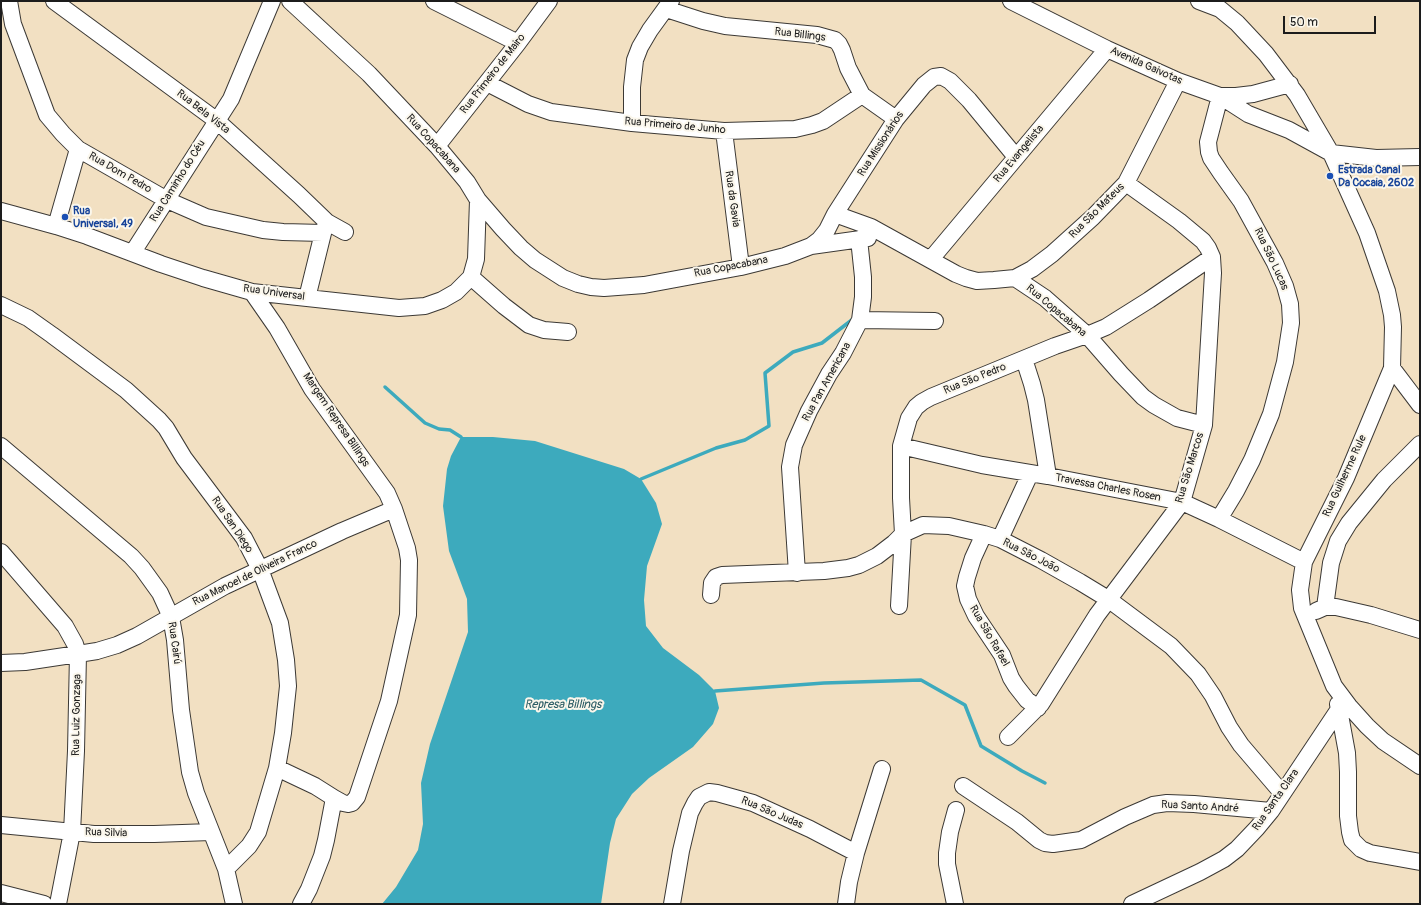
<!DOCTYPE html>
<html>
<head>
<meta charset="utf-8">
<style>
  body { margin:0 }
  #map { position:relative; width:1421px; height:905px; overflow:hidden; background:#f2e0c2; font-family:Pangolin,sans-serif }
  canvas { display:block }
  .frame { position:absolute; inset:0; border:2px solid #1c1c1c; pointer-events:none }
  .scale { position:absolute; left:1283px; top:16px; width:93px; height:18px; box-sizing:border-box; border:2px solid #1c1c1c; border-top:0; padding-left:5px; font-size:12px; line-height:14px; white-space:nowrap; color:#1c1c1c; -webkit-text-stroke:3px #fbf7ec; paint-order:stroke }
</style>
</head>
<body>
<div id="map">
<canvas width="1421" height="905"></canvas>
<div class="frame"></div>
<div class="scale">50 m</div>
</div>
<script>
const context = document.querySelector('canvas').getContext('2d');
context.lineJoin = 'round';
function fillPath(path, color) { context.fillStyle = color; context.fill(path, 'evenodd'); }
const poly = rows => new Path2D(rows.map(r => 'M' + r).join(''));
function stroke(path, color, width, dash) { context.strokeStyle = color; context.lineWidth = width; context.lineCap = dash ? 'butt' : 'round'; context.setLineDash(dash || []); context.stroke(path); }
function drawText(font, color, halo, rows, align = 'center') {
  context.font = font + ' Pangolin,sans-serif'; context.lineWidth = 4; context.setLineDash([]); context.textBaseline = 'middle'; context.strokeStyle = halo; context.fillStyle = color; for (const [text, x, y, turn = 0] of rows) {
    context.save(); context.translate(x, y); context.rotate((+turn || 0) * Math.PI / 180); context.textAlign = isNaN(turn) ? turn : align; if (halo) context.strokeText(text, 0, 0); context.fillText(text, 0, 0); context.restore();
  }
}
fillPath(poly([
  [461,437,493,437,535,441,624,469,641,479,656,503,662,524,647,566,644,600,646,626,663,648,699,675,715,691,719,708,713,724,693,747,649,778,632,794,616,819,610,843,601,904,382,904,396,887,418,850,423,824,421,783,430,744,468,632,467,599,449,551,443,506,447,469,451,456]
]), '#3daabd');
stroke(poly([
  [385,387,425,423,439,429,450,430,461,437],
  [641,479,716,448,745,440,769,426,765,373,793,352,822,343,853,319],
  [715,691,824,683,921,680,965,705,981,746,1022,771,1045,783]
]), '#3daabd', 3.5);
const minor = poly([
  [9,1,13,24,47,115,63,134,78,149,167,200,206,217,263,230,283,232,323,233],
  [54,1,216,120,299,195,327,222,345,232],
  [290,1,369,74,437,146,467,182,478,200,503,229,521,248,535,260,563,278,578,284,591,287,604,288,644,285,741,267,785,256,811,246,819,240,827,230,835,214,871,227,956,274,966,278,977,281,994,280,1015,278,1032,269,1052,254,1093,217,1126,183,1178,81],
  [434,1,518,43],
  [1011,1,1107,49,1178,81,1220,96,1236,96,1253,94,1290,84],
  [1199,1,1220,9,1237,23,1266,54,1297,95,1331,153,1367,233,1387,291,1392,315,1393,327,1392,368,1346,478,1304,562,1300,590,1302,608,1334,686,1349,706,1367,726,1383,741,1420,766],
  [666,9,703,21,725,26,817,35,835,40,839,44,842,50,848,68,862,95,896,119],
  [487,83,528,104,551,112,632,123,724,131,795,129,812,125,823,121,862,95],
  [632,123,632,87,635,60,640,47,650,30,671,1],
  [724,131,741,267],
  [437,146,518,43,549,1],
  [1,211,56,226,87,236,161,264,203,278,252,292,399,308,425,306,442,300,456,292,471,277,476,259,478,200],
  [835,214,896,119,924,85,934,77,941,76,950,81,969,100,1016,157],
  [56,226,78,149],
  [811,246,868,238],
  [133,252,231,99,272,1],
  [931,259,1107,49],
  [471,277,504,306,529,325,544,330,568,332],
  [1015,278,1045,298,1087,335,1121,374,1143,397,1154,405,1177,418,1204,425],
  [252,292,277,328,312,389,387,493,394,509,407,548,409,560,408,615,389,701,357,797,352,803,348,804,343,803,334,798],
  [307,298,323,233,326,224],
  [1,305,28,318,52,335,126,390,159,420,166,428,184,458,244,538,260,569,280,623,286,660,288,686,283,733,277,768,258,832,249,846,226,869],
  [860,320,935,321],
  [1024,359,1032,384,1036,400,1048,476],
  [1392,368,1420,405],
  [1,446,131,556,142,568,160,593,171,617,175,640,181,710,190,772,196,793,226,869,234,904],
  [901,446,982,465,1048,476,1182,502,1219,519,1304,562],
  [1219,519,1236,491,1252,460,1271,414,1285,362,1291,323,1290,304,1285,286,1275,263,1241,201,1221,173,1211,158,1209,152,1208,142,1220,96,1248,114,1289,130,1331,153,1376,158,1420,157],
  [984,534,973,558,967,577,965,586,968,599,976,616,1002,655,1011,678,1016,686,1027,700,1038,708],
  [1000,539,1030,474],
  [1,552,65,626,75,644,78,654,76,751,72,832,58,904],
  [797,573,790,467,794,445,809,411,829,374,843,353,860,320,863,297,863,277,859,239],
  [711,595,712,583,716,577,722,575,824,571,848,568,859,565,877,556,894,543,903,534,923,525,949,526,984,534,1000,539,1041,560,1080,582,1108,599,1171,646,1198,674,1213,696,1229,727,1241,745,1282,793],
  [899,606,903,534,901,498,901,446,909,418,916,407,922,402,931,397,1055,346,1087,335,1106,327,1149,300,1212,257],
  [1325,607,1331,563,1338,541,1349,523,1384,480,1420,444],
  [1316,611,1325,607,1336,607,1371,615,1420,630],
  [1,663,25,662,78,654,97,651,117,645,137,636,225,586,342,531,394,509],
  [1338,704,1347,753,1348,772,1348,816,1350,832,1352,840,1361,849,1370,853,1420,862],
  [1008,737,1041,704,1097,615,1182,502,1204,425,1213,273,1212,257,1208,248,1203,241,1179,221,1126,183],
  [277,768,315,786,334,798,326,840,322,856,309,889,301,904],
  [963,786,1017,822,1039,840,1045,843,1053,844,1081,840,1125,817,1153,805,1167,803,1194,804,1271,811],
  [1,825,94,834,154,834,211,832],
  [1,893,44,904],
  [672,904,681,851,690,813,695,803,699,797,709,792,717,793,753,803,810,829,856,853],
  [846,904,849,882,856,853,882,769],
  [955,904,947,864,947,853,950,832,956,810],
  [1132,904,1200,872,1224,859,1237,849,1257,828,1271,811,1339,709]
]);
stroke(minor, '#3c3935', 18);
stroke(minor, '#fff', 16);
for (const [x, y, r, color] of [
  [1330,176,4,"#1a4fb4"],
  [65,217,4,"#1a4fb4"]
]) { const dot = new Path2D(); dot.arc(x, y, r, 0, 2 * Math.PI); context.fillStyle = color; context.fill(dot); stroke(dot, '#fbf7ec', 1.5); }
drawText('11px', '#1c1c1c', '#fbf7ec', [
  ["Rua Billings",800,35,7],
  ["Avenida Gaivotas",1146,66,24],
  ["Rua Primeiro de Mairo",493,74,-52],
  ["Rua Bela Vista",203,112,38],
  ["Rua Primeiro de Junho",675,126,5],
  ["Rua Copacabana",433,144,48],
  ["Rua Missionários",881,144,-57],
  ["Rua Evangelista",1019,154,-50],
  ["Rua Dom Pedro",120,173,30],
  ["Rua Caminho do Céu",178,181,-58],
  ["Rua da Gavia",732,199,82],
  ["Rua São Mateus",1097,211,-45],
  ["Rua São Lucas",1271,259,65],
  ["Rua Copacabana",731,267,-11],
  ["Rua Universal",274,293,8],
  ["Rua Copacabana",1056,311,40],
  ["Rua São Pedro",975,379,-22],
  ["Rua Pan Americana",827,382,-61],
  ["Margem Represa Billings",336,420,56],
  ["Rua São Marcos",1190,468,-73],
  ["Rua Guilherme Rule",1345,476,-65],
  ["Travessa Charles Rosen",1108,488,11],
  ["Rua San Diego",232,525,56],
  ["Rua São João",1031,556,27],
  ["Rua Manoel de Oliveira Franco",255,573,-26],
  ["Rua São Rafael",989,636,60],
  ["Rua Cairú",174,643,82],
  ["Rua Luiz Gonzaga",77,715,-89],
  ["Rua Santa Clara",1276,800,-55],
  ["Rua Santo André",1200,807,3],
  ["Rua São Judas",772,813,23],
  ["Rua Silvia",106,833,2]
]);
drawText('bold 11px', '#164399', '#fbf7ec', [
  ["Estrada Canal",1338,170],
  ["Da Cocaia, 2602",1338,183],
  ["Rua",73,211],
  ["Universal, 49",73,224]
], 'left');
drawText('italic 12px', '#2b5c64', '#fbf7ec', [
  ["Represa Billings",563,705]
]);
</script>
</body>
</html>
